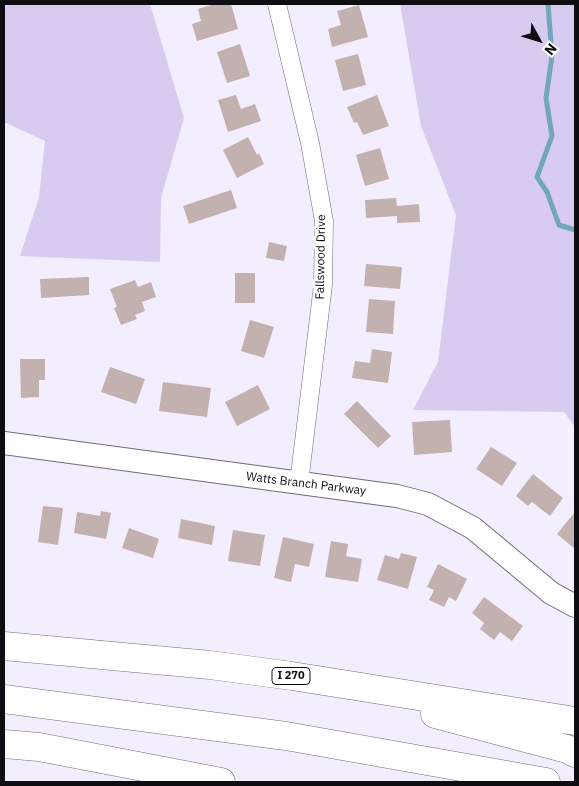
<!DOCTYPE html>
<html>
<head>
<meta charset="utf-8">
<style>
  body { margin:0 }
  #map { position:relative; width:579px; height:786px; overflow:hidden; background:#f3eefd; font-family:"IBM Plex Sans",sans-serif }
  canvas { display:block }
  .frame { position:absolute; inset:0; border:5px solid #0e0d11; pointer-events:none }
  .north { position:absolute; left:514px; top:15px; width:50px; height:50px; -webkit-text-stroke:4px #fefefe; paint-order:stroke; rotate:129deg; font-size:14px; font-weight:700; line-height:20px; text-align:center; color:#0e0d11 }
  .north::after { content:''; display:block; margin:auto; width:18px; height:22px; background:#0e0d11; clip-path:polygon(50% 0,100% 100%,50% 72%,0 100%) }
</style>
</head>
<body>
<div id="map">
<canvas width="579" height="786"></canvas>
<div class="frame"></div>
<div class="north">N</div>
</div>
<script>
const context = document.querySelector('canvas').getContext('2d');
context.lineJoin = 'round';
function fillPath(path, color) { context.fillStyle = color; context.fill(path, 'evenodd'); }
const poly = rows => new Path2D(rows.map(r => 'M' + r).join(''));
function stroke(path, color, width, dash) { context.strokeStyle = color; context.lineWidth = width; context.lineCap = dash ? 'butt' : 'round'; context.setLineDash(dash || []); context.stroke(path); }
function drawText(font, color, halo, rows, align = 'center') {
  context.font = font + ' "IBM Plex Sans",sans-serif'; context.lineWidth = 5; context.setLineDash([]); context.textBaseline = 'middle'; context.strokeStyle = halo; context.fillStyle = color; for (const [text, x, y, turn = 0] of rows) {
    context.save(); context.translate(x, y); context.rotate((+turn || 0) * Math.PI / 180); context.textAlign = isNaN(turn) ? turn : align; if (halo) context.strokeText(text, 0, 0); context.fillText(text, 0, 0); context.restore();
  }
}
fillPath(poly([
  [4,4,150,4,184,118,161,198,160,262,20,256,39,197,45,141,4,122],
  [400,4,575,4,575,427,564,412,413,410,438,362,456,215,421,126]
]), '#d8cbef');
stroke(poly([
  [548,4,552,56,546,98,552,136,537,177,547,192,559,225,575,230]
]), '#71a7b8', 5);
fillPath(poly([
  [214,4,231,4,238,29,197,41,192,24,201,21,198,9],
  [359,5,368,37,332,47,328,29,341,25,337,11],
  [240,44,250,76,227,83,217,52],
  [358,54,366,85,343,91,335,60],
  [236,95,241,109,255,104,261,121,228,132,218,100],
  [377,95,389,126,363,135,357,122,354,123,347,107],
  [248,137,257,155,259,153,264,164,237,178,223,150],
  [380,148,389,179,365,186,356,155],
  [231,190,237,208,189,224,183,206],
  [396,198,397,206,419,204,420,222,397,223,397,216,366,218,365,200],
  [269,242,287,246,284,261,266,258],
  [366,264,402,267,400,289,364,286],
  [235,273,255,273,255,303,235,303],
  [89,277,89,295,41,298,40,279],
  [135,280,138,287,151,282,156,297,142,302,145,311,135,315,137,319,121,325,114,308,117,307,110,289],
  [369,299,395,301,393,334,366,332],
  [250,320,274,327,264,358,241,351],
  [372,349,392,352,388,383,352,378,355,361,370,363],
  [20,359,45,359,45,380,39,380,39,397,21,398],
  [110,367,145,379,136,404,101,392],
  [163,382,211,388,207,417,159,411],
  [258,385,270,409,237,426,225,402],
  [357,401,391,436,378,448,344,414],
  [450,420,452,452,414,455,412,422],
  [491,447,517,463,502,486,476,469],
  [533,474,563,498,550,516,532,502,528,506,516,496],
  [43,506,63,508,58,545,38,542],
  [101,511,111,513,106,539,74,533,77,512,100,516],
  [575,512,575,549,557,534],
  [181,519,215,526,212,545,178,538],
  [129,528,159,539,153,558,122,548],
  [233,530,265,535,260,566,228,561],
  [283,537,314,544,309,567,295,564,291,582,274,578],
  [331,541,348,544,346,556,362,559,358,582,325,577],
  [401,553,417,557,408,589,377,580,385,555,399,559],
  [438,564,467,579,456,601,449,597,444,607,429,600,434,590,427,587],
  [484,597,523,626,512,641,500,632,494,640,480,629,484,623,472,613]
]), '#c2b1af');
const minor = poly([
  [277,4,310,143,324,221,323,285,299,483]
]);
const tertiary = poly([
  [4,443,397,496,428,504,473,528,551,593,575,606]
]);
const motorway = poly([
  [4,646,210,665,292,676,575,721],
  [4,699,286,736,546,782],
  [435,714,567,749,575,753],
  [4,744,39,747,221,782]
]);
stroke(minor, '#716d79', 19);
stroke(tertiary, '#716d79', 24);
stroke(motorway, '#716d79', 29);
stroke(minor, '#fff', 18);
stroke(tertiary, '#fff', 22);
stroke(motorway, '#fff', 28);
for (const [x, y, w] of [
  [291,676,38]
]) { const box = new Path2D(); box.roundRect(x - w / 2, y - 8.5, w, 17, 4); context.fillStyle = '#fefefe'; context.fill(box); stroke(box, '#0e0d11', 1); }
drawText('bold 11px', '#0e0d11', null, [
  ["I 270",291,676]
]);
drawText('12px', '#0e0d11', '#fefefe', [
  ["Fallswood Drive",321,257,-89],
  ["Watts Branch Parkway",306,484,7]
]);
</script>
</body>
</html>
